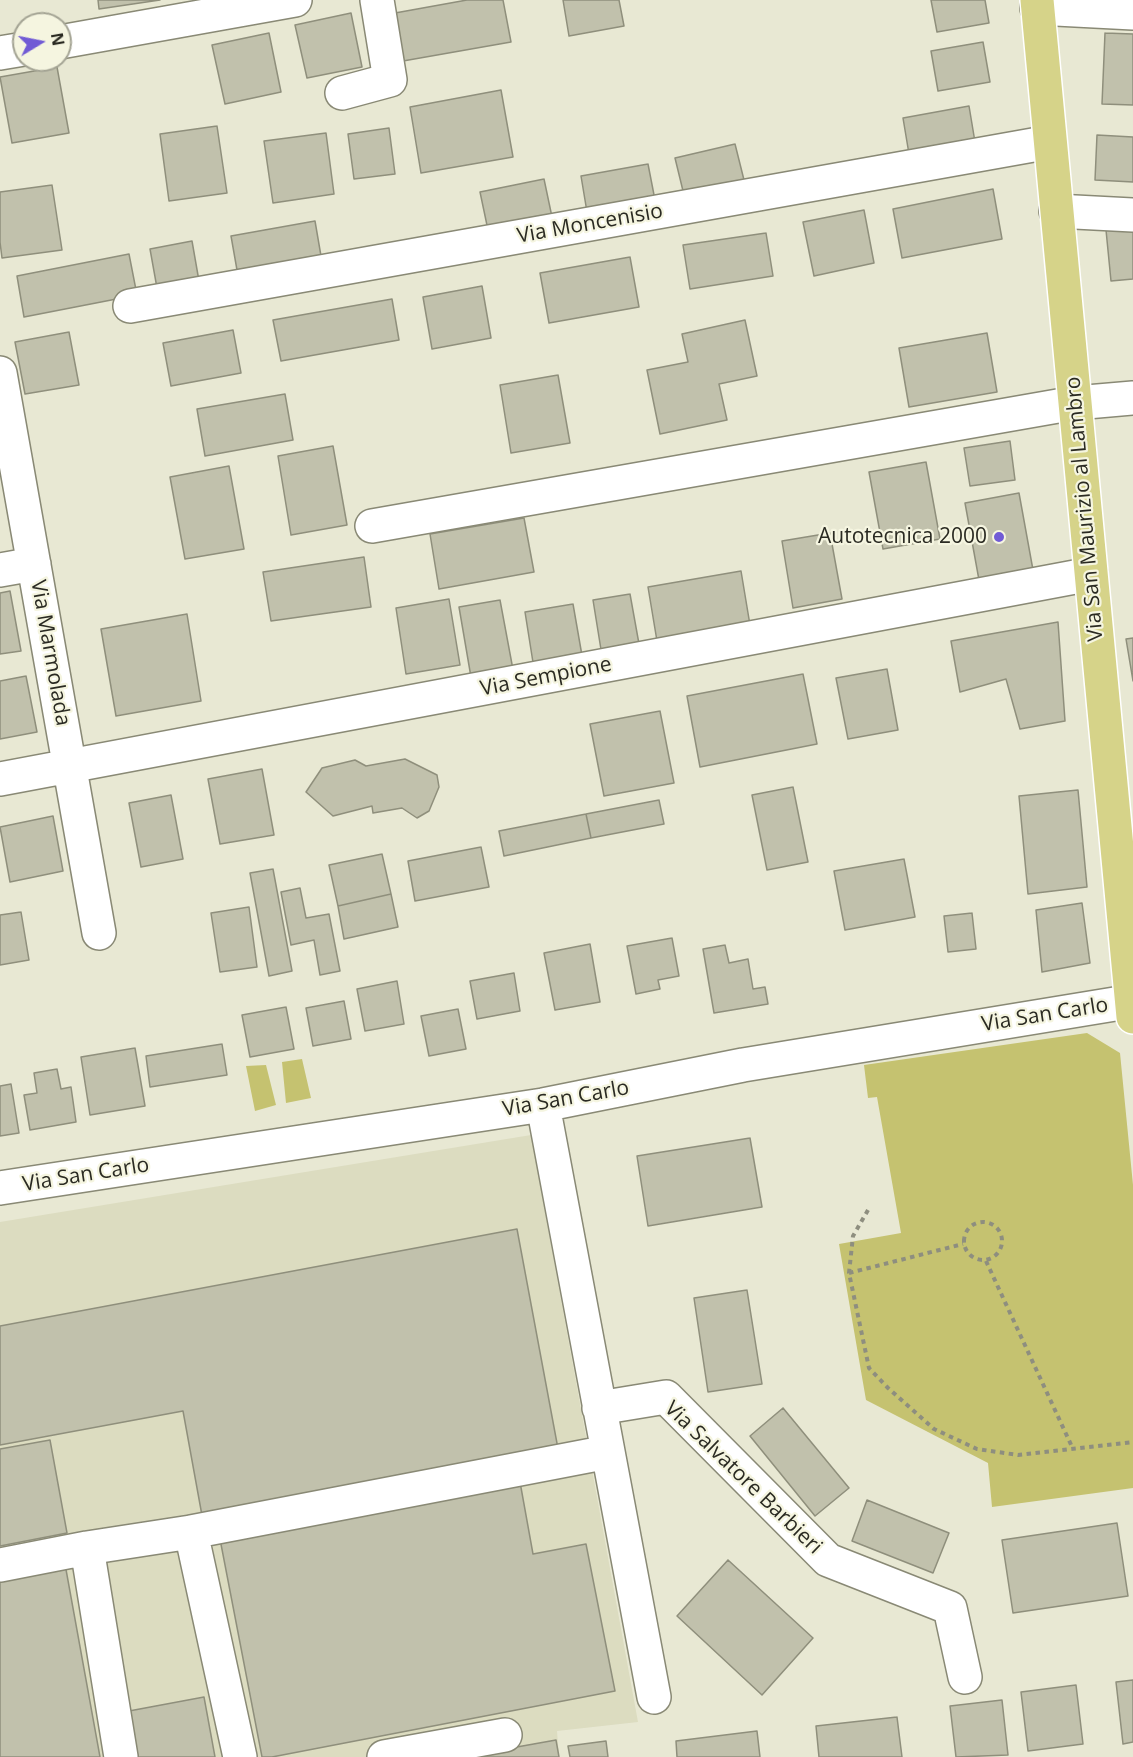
<!DOCTYPE html>
<html>
<head>
<meta charset="utf-8">
<style>
  body { margin:0 }
  #map { position:relative; width:1133px; height:1757px; overflow:hidden; background:#e8e8d3; font-family:"Open Sans",sans-serif }
  canvas { display:block }
  .north { position:absolute; left:12px; top:12px; width:60px; height:60px; box-sizing:border-box; background:#f5f5e0; border:2px solid #a4a494; border-radius:50%; rotate:80deg; font-size:16px; font-weight:700; line-height:24px; text-align:center; color:#2a2a22 }
  .north::after { content:''; display:block; margin:auto; width:21px; height:27px; background:#715bd5; clip-path:polygon(50% 0,100% 100%,50% 72%,0 100%) }
</style>
</head>
<body>
<div id="map">
<canvas width="1133" height="1757"></canvas>
<div class="north">N</div>
</div>
<script>
const context = document.querySelector('canvas').getContext('2d');
context.lineJoin = 'round';
function fillPath(path, color) { context.fillStyle = color; context.fill(path, 'evenodd'); }
const poly = rows => new Path2D(rows.map(r => 'M' + r).join(''));
function stroke(path, color, width, dash) { context.strokeStyle = color; context.lineWidth = width; context.lineCap = dash ? 'butt' : 'round'; context.setLineDash(dash || []); context.stroke(path); }
function drawText(font, color, halo, rows, align = 'center') {
  context.font = font + ' "Open Sans",sans-serif'; context.lineWidth = 4.5; context.setLineDash([]); context.textBaseline = 'middle'; context.strokeStyle = halo; context.fillStyle = color; for (const [text, x, y, turn = 0] of rows) {
    context.save(); context.translate(x, y); context.rotate((+turn || 0) * Math.PI / 180); context.textAlign = isNaN(turn) ? turn : align; if (halo) context.strokeText(text, 0, 0); context.fillText(text, 0, 0); context.restore();
  }
}
fillPath(poly([
  [531,1135,638,1722,557,1731,559,1757,0,1757,0,1222]
]), '#dcdcc0');
fillPath(poly([
  [1087,1033,1120,1053,1133,1185,1133,1488,992,1507,988,1463,866,1400,839,1244,901,1233,877,1097,868,1098,864,1065],
  [302,1059,311,1098,286,1103,282,1062],
  [266,1065,276,1105,255,1111,246,1066]
]), '#c5c270');
const building = poly([
  [98,0,160,0,99,9,98,0],
  [467,0,503,0,511,42,403,61,395,13,467,0],
  [563,0,619,0,624,26,569,36,563,0],
  [931,0,985,0,989,23,937,32,931,0],
  [351,13,362,67,307,78,295,25,351,13],
  [269,33,281,92,225,104,212,45,269,33],
  [1105,33,1133,34,1133,105,1102,104,1105,33],
  [983,42,990,82,938,91,931,51,983,42],
  [57,67,69,133,12,143,0,77,57,67],
  [501,90,513,157,421,173,410,107,501,90],
  [969,106,975,142,909,154,903,118,969,106],
  [217,126,227,193,169,201,160,134,217,126],
  [389,128,395,174,354,179,348,134,389,128],
  [326,133,334,194,273,203,264,141,326,133],
  [1097,135,1133,137,1133,182,1095,180,1097,135],
  [735,144,744,180,684,195,675,158,735,144],
  [648,164,655,200,587,212,581,176,648,164],
  [544,179,552,217,488,230,480,192,544,179],
  [52,185,62,250,2,258,0,242,0,192,52,185],
  [993,189,1002,239,902,258,893,209,993,189],
  [864,210,874,263,814,276,803,222,864,210],
  [315,221,321,256,237,270,231,236,315,221],
  [1133,228,1133,279,1111,281,1106,230,1133,228],
  [766,233,773,276,690,289,683,245,766,233],
  [192,241,199,281,157,288,150,249,192,241],
  [129,254,137,295,24,317,17,276,129,254],
  [630,257,639,307,549,323,540,273,630,257],
  [482,286,491,338,432,349,423,297,482,286],
  [392,299,399,340,281,361,273,320,392,299],
  [745,320,757,376,719,384,727,420,660,434,647,370,688,362,682,334,745,320],
  [233,330,241,373,171,386,163,343,233,330],
  [69,332,79,385,25,394,15,342,69,332],
  [987,333,997,392,909,407,899,348,987,333],
  [558,375,570,443,511,453,500,385,558,375],
  [285,394,293,440,205,456,197,409,285,394],
  [1010,441,1015,480,970,486,964,448,1010,441],
  [333,446,347,525,291,535,278,456,333,446],
  [926,462,940,539,883,549,869,472,926,462],
  [229,466,244,549,185,559,170,477,229,466],
  [1019,493,1033,570,979,580,965,503,1019,493],
  [524,518,534,572,439,589,430,534,524,518],
  [830,533,842,599,793,608,782,541,830,533],
  [364,557,371,607,271,621,263,572,364,557],
  [741,571,752,637,659,653,648,587,741,571],
  [10,591,21,651,0,654,0,593,10,591],
  [630,594,641,655,603,662,593,600,630,594],
  [449,599,460,665,406,674,396,608,449,599],
  [500,600,514,675,472,683,459,607,500,600],
  [573,604,584,667,535,675,525,612,573,604],
  [187,614,201,701,116,716,101,629,187,614],
  [1058,622,1065,721,1020,729,1006,679,960,692,951,641,1058,622],
  [1133,638,1133,681,1126,639,1133,638],
  [887,669,898,730,848,739,836,678,887,669],
  [803,674,817,744,700,767,687,696,803,674],
  [26,676,37,732,0,739,0,681,26,676],
  [660,711,674,783,604,796,590,724,660,711],
  [405,759,437,775,439,787,429,811,417,818,402,808,373,813,372,806,333,816,306,792,322,768,355,760,366,766,405,759],
  [262,769,274,835,220,844,208,779,262,769],
  [793,787,808,862,767,870,752,795,793,787],
  [1078,790,1087,887,1028,894,1019,796,1078,790],
  [171,795,183,859,141,867,129,803,171,795],
  [659,800,664,824,591,838,586,814,659,800],
  [586,814,591,838,504,856,499,831,586,814],
  [53,816,63,871,10,882,0,827,53,816],
  [481,847,489,887,415,901,408,861,481,847],
  [382,854,391,894,338,906,329,865,382,854],
  [904,859,915,917,845,930,834,871,904,859],
  [273,869,292,971,269,976,250,873,273,869],
  [300,888,306,918,329,914,340,971,320,975,314,940,291,945,281,892,300,888],
  [391,894,398,927,344,939,338,906,391,894],
  [1082,903,1090,963,1042,972,1036,910,1082,903],
  [249,907,257,967,220,972,211,913,249,907],
  [21,912,29,960,0,965,0,915,21,912],
  [972,913,976,949,948,952,944,916,972,913],
  [672,938,679,976,658,980,660,989,636,994,627,946,672,938],
  [590,944,600,1002,555,1010,544,953,590,944],
  [725,945,729,963,748,959,753,989,765,987,768,1004,714,1013,703,949,725,945],
  [514,973,520,1011,477,1019,470,981,514,973],
  [397,981,404,1024,365,1031,357,989,397,981],
  [344,1001,351,1039,313,1046,306,1008,344,1001],
  [286,1007,294,1049,250,1057,242,1015,286,1007],
  [458,1009,466,1049,429,1056,421,1016,458,1009],
  [222,1044,227,1075,150,1087,146,1056,222,1044],
  [135,1048,145,1106,90,1115,81,1057,135,1048],
  [57,1069,61,1089,71,1087,76,1122,30,1130,24,1095,37,1093,34,1073,57,1069],
  [11,1084,19,1133,0,1136,0,1086,11,1084],
  [750,1138,762,1207,648,1226,637,1156,750,1138],
  [517,1229,559,1454,203,1521,183,1411,0,1445,0,1326,517,1229],
  [747,1290,762,1384,708,1392,694,1298,747,1290],
  [783,1408,849,1488,815,1516,750,1436,783,1408],
  [50,1440,67,1533,0,1546,0,1449,50,1440],
  [520,1482,533,1554,586,1544,615,1691,272,1757,262,1757,220,1539,520,1482],
  [867,1500,949,1533,933,1573,852,1541,867,1500],
  [1117,1523,1128,1596,1013,1613,1002,1540,1117,1523],
  [728,1560,813,1638,762,1695,677,1616,728,1560],
  [65,1564,100,1757,0,1757,0,1576,65,1564],
  [1133,1680,1133,1742,1123,1744,1116,1682,1133,1680],
  [1076,1685,1083,1744,1028,1751,1021,1692,1076,1685],
  [204,1697,215,1757,138,1757,129,1711,204,1697],
  [1002,1700,1008,1755,956,1757,950,1706,1002,1700],
  [897,1717,902,1757,819,1757,816,1726,897,1717],
  [757,1731,760,1757,677,1757,676,1741,757,1731],
  [556,1740,559,1757,461,1757,556,1740],
  [606,1741,608,1757,570,1757,568,1746,606,1741]
]);
fillPath(building, '#c1c1ac');
stroke(building, '#8f8f7c', 1.5);
const minor = poly([
  [1037,8,1133,13],
  [60,42,295,0],
  [0,53,24,49],
  [342,93,390,80,377,0],
  [1056,211,1133,215],
  [130,306,1050,142],
  [0,373,99,933],
  [372,526,1075,403,1133,398],
  [0,570,34,564],
  [0,779,1091,574],
  [543,1105,654,1697],
  [0,1188,543,1105,743,1065,1133,1001],
  [599,1408,666,1397,828,1560,950,1608,965,1677],
  [191,1532,608,1452],
  [87,1548,191,1532,240,1757],
  [0,1565,87,1548,121,1757],
  [384,1757,505,1735]
]);
const major = poly([
  [1037,0,1133,1017]
]);
stroke(minor, '#898975', 36);
stroke(major, '#fff', 36);
stroke(poly([
  [868,1210,853,1236,849,1273,869,1368,888,1388,934,1429,977,1449,1018,1455,1133,1442],
  '964 1241a19 19 0 1 1 38 0a19 19 0 1 1-38 0Z',
  [986,1261,1073,1449],
  [849,1273,963,1244]
]), '#8e8e7f', 4, [4.5, 4.5]);
stroke(minor, '#fff', 33);
stroke(major, '#d6d389', 33);
for (const [x, y, r, color] of [
  [999,537,6,"#715bd5"]
]) { const dot = new Path2D(); dot.arc(x, y, r, 0, 2 * Math.PI); context.fillStyle = color; context.fill(dot); stroke(dot, '#f5f5e0', 2); }
drawText('21px', '#2a2a22', '#f5f5e0', [
  ["Via Moncenisio",590,224,-10],
  ["Via San Maurizio al Lambro",1085,509,-95],
  ["Via Marmolada",50,653,80],
  ["Via Sempione",546,677,-11],
  ["Via San Carlo",1045,1015,-9],
  ["Via San Carlo",566,1099,-10],
  ["Via San Carlo",86,1175,-9],
  ["Via Salvatore Barbieri",743,1478,44]
]);
drawText('21px', '#2a2a22', '#f5f5e0', [
  ["Autotecnica 2000",987,537]
], 'right');
</script>
</body>
</html>
